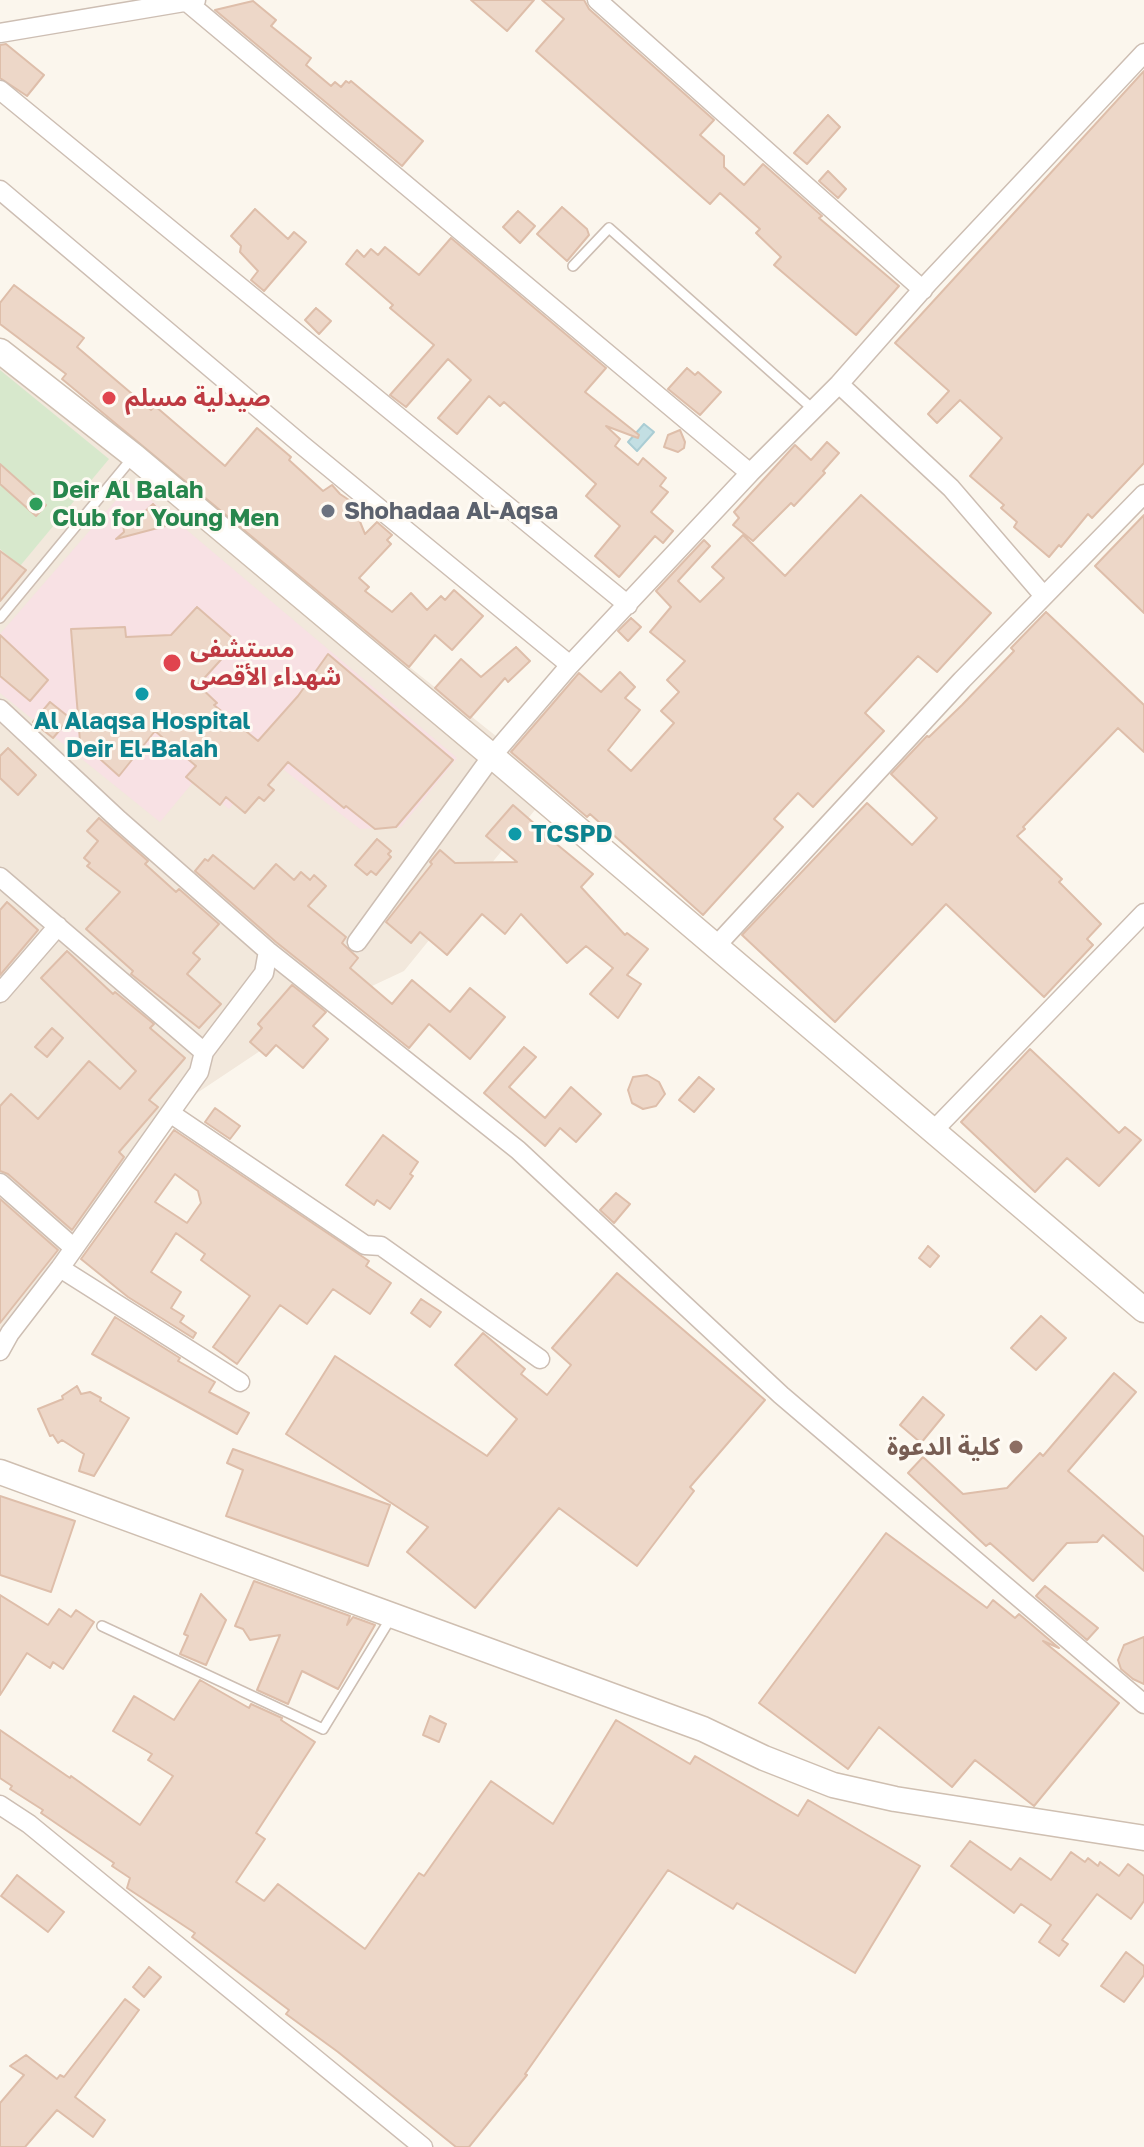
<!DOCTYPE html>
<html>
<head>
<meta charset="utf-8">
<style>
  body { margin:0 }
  canvas { display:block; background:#fbf6ed }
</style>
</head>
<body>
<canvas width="1144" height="2147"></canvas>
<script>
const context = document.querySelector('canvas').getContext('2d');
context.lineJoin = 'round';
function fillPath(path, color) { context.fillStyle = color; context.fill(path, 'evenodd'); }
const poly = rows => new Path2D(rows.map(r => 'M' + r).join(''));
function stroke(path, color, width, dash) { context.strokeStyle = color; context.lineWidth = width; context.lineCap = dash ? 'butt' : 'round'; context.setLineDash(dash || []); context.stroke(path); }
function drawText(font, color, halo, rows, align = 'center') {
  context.font = font + ' "Golos Text","Noto Sans Arabic",sans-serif'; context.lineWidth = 6; context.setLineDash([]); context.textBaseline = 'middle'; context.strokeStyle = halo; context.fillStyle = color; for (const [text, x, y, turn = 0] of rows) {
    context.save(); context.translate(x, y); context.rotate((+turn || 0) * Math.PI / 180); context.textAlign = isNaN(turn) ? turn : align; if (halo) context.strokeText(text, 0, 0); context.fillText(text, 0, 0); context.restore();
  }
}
fillPath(poly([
  [0,340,556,784,404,971,323,1009,191,1097,0,1361]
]), '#f2e8dc');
fillPath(poly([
  [131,483,457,758,401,827,360,829,270,759,229,809,194,781,160,822,0,693,0,634]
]), '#f8e1e4');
fillPath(poly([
  [0,370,109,459,20,566,0,549]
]), '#d7e8cc');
const water = poly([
  [644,424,654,432,637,451,628,442,644,424]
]);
fillPath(water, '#c3dfe3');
stroke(water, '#aacdd4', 2);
const building = poly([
  [471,0,534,0,507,31,471,0],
  [542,0,584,0,589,9,714,120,700,135,724,156,724,167,744,185,763,164,822,216,819,218,899,286,856,335,774,265,781,257,756,233,760,229,720,193,710,204,536,51,564,19,542,0],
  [253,1,276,20,271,26,311,58,306,65,331,86,335,82,341,87,346,81,349,83,351,81,423,141,402,166,215,10,253,1],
  [6,44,44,75,27,96,0,78,0,45,6,44],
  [1144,71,1144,463,1092,518,1088,514,1061,547,1059,545,1049,557,1014,527,1017,522,1001,508,1004,505,970,476,1002,438,960,400,937,423,928,414,949,391,895,343,1144,71],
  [828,115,840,127,807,164,794,153,828,115],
  [828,171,846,189,838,198,819,181,828,171],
  [562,207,587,229,589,235,567,261,537,234,562,207],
  [255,209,288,239,294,232,306,242,264,291,251,280,258,271,240,252,241,246,231,236,255,209],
  [518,211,535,226,520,243,503,227,518,211],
  [451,238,606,368,585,392,639,435,638,438,606,426,620,439,615,446,638,465,643,458,666,478,660,486,668,492,651,512,673,531,663,543,655,536,619,577,595,556,620,526,586,496,596,484,504,402,500,406,489,396,457,434,438,418,471,380,448,359,406,407,390,395,434,345,390,308,393,305,346,264,357,250,364,257,371,249,378,255,385,247,419,275,451,238],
  [14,285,84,338,77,347,151,410,155,406,225,466,257,428,291,457,289,460,323,491,332,485,340,494,352,502,365,534,377,522,392,535,387,540,391,544,359,578,369,587,365,591,392,612,411,593,427,610,441,596,445,600,454,590,483,616,452,650,435,635,409,667,62,379,66,374,0,324,0,303,14,285],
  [316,308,331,321,319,334,305,320,316,308],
  [687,368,695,375,698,372,721,392,700,415,668,389,687,368],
  [680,430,685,442,684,448,678,452,664,447,668,435,680,430],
  [827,442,839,453,823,471,825,473,794,506,791,503,753,541,733,525,739,518,734,512,795,445,811,460,827,442],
  [0,464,46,505,36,516,0,484,0,464],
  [861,495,991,613,937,672,918,656,865,713,884,731,813,807,798,793,774,819,783,827,703,915,590,814,587,817,511,752,579,673,601,692,620,672,635,687,625,698,640,710,608,750,631,771,674,723,661,711,679,692,667,680,685,661,650,632,671,607,656,591,704,540,710,546,678,581,700,602,724,578,712,567,743,535,785,576,861,495],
  [153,504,173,524,116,539,124,532,123,524,129,519,136,520,153,504],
  [1144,515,1144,613,1095,566,1144,515],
  [0,551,26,570,0,601,0,551],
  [197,607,237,642,198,685,217,703,214,705,258,741,298,696,328,654,453,760,396,827,375,829,346,806,344,808,288,762,268,785,274,790,264,801,259,797,245,813,226,797,220,805,186,777,196,766,155,731,119,776,80,741,71,629,125,627,126,637,171,635,197,607],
  [1046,612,1144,705,1144,752,1118,728,1023,827,1025,829,1017,836,1062,879,1059,882,1101,924,1087,939,1093,945,1044,997,946,904,835,1022,742,935,867,803,912,845,937,818,891,774,927,736,929,737,962,705,1014,651,1011,648,1046,612],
  [631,618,641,627,628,641,618,631,631,618],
  [0,635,48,680,30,701,0,676,0,635],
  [516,647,530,661,508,682,505,678,470,718,435,688,461,659,481,677,516,647],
  [50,702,70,718,53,738,33,722,50,702],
  [8,748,36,775,18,795,0,778,0,756,8,748],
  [513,805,544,832,543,833,593,874,581,887,625,935,627,933,648,949,627,975,641,984,618,1018,590,994,613,968,586,946,567,963,521,914,505,934,482,914,447,955,420,932,411,943,386,922,432,864,430,862,440,850,455,863,517,862,486,836,513,805],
  [99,818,148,861,145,864,176,892,179,889,219,924,193,953,200,959,187,974,221,1004,199,1028,131,974,133,971,86,929,120,892,87,866,90,863,84,858,98,841,87,831,99,818],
  [377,839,391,851,388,854,391,857,376,875,371,871,367,875,355,865,377,839],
  [213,855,254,889,276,864,294,880,301,872,310,880,314,875,326,886,308,906,346,937,342,943,358,958,350,968,392,1004,412,980,450,1012,470,988,505,1017,470,1059,429,1024,409,1048,276,942,195,871,205,859,208,861,213,855],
  [7,902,38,930,0,975,0,910,7,902],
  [67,951,113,994,115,992,154,1024,150,1028,185,1058,149,1100,158,1107,119,1152,124,1157,72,1230,8,1174,0,1171,0,1106,11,1094,38,1119,89,1061,120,1089,136,1071,41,978,67,951],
  [292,985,326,1012,313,1026,328,1039,303,1068,276,1045,266,1056,250,1042,262,1028,258,1024,292,985],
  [52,1028,63,1038,47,1057,35,1047,52,1028],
  [524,1047,536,1057,509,1087,545,1118,571,1087,601,1114,576,1142,560,1128,545,1146,484,1093,524,1047],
  [1030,1049,1119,1133,1125,1127,1141,1140,1099,1186,1067,1158,1035,1192,961,1122,1030,1049],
  [647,1075,659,1082,665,1094,656,1106,643,1109,632,1103,628,1090,633,1077,647,1075],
  [699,1077,714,1089,694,1112,679,1100,699,1077],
  [215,1108,240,1126,230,1139,205,1122,215,1108],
  [174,1130,369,1261,366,1266,391,1283,370,1314,333,1289,307,1324,280,1305,237,1364,213,1347,250,1296,201,1260,205,1254,176,1233,151,1272,181,1292,171,1308,184,1316,180,1322,196,1333,193,1338,128,1297,81,1259,174,1130],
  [175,1174,198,1191,201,1203,187,1223,155,1202,175,1174],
  [383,1135,418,1162,410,1174,413,1176,390,1209,377,1200,374,1205,346,1185,383,1135],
  [616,1193,630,1204,614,1223,600,1210,616,1193],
  [0,1199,58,1250,0,1323,0,1199],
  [928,1246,939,1256,930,1267,919,1258,928,1246],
  [617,1273,765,1400,690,1487,694,1491,637,1566,559,1508,475,1608,407,1552,428,1527,286,1434,335,1356,487,1456,517,1419,455,1365,483,1333,525,1369,521,1374,547,1395,571,1365,552,1348,617,1273],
  [421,1299,441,1312,430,1327,411,1313,421,1299],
  [1041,1316,1066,1338,1036,1370,1011,1348,1041,1316],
  [115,1317,180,1358,178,1361,215,1382,209,1392,249,1413,237,1434,92,1354,115,1317],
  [1114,1373,1136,1392,1068,1471,1144,1537,1144,1571,1103,1535,1097,1542,1067,1543,1033,1581,990,1543,986,1546,908,1473,923,1457,963,1494,1007,1488,1040,1453,1043,1456,1114,1373],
  [77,1386,81,1394,90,1392,101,1398,100,1401,129,1418,94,1476,79,1471,84,1454,62,1440,58,1443,53,1435,50,1436,38,1409,63,1399,62,1396,77,1386],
  [923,1397,944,1415,921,1443,900,1425,923,1397],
  [233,1449,390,1505,368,1566,226,1516,243,1470,227,1463,233,1449],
  [0,1496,75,1521,51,1592,0,1575,0,1496],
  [886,1533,987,1608,993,1600,1015,1618,1019,1614,1059,1648,1043,1641,1119,1703,1034,1806,975,1760,952,1787,879,1727,848,1769,759,1703,886,1533],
  [254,1581,350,1616,347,1625,353,1617,375,1625,338,1689,302,1671,288,1704,257,1690,280,1635,250,1640,243,1629,235,1626,254,1581],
  [1045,1586,1098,1628,1087,1640,1036,1596,1045,1586],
  [201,1594,226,1620,206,1665,180,1654,188,1636,184,1634,201,1594],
  [0,1595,48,1625,59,1609,71,1617,76,1610,94,1622,63,1669,53,1662,50,1668,27,1653,0,1695,0,1595],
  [1144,1637,1144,1684,1133,1679,1121,1669,1118,1660,1124,1645,1144,1637],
  [200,1680,249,1708,251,1704,282,1718,281,1720,315,1742,256,1833,265,1839,236,1882,264,1901,278,1884,365,1949,419,1873,424,1876,491,1781,553,1824,616,1720,690,1764,695,1756,798,1816,808,1800,920,1866,855,1973,737,1903,733,1909,668,1870,525,2074,527,2075,469,2147,456,2147,338,2052,286,2014,289,2010,192,1937,195,1933,127,1888,130,1878,112,1866,114,1863,41,1813,43,1810,10,1789,12,1786,0,1778,0,1730,70,1778,71,1776,140,1825,173,1776,148,1760,152,1754,113,1731,134,1696,174,1720,200,1680],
  [430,1716,446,1724,439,1742,423,1735,430,1716],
  [970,1841,1011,1870,1020,1858,1051,1880,1071,1852,1085,1862,1088,1858,1098,1866,1100,1862,1119,1876,1128,1864,1144,1876,1144,1901,1131,1919,1097,1894,1062,1940,1068,1944,1059,1956,1039,1942,1051,1925,1021,1904,1014,1913,951,1866,970,1841],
  [17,1875,64,1912,48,1932,1,1896,17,1875],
  [1126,1952,1144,1966,1144,1975,1124,2002,1101,1986,1126,1952],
  [149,1967,161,1977,144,1997,133,1987,149,1967],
  [125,1999,139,2010,75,2097,105,2120,93,2137,57,2110,25,2147,0,2147,0,2103,24,2075,10,2066,26,2055,57,2079,60,2075,64,2077,125,1999]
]);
fillPath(building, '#edd7c8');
stroke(building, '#debeaa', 2);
const lane = poly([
  [573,266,609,228,814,410],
  [0,618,133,457],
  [102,1626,323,1729,392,1616]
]);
const street = poly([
  [597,0,923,290],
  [187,2,750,473],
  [0,33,196,0],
  [0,90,628,605],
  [0,190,302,445,570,665],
  [839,384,951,488,1044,596],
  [0,709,119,820,268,951,518,1150,781,1395,1144,1704],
  [0,877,204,1052],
  [357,942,492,756,570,665,750,473,839,384,929,282,1144,53],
  [716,946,962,680,1144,494],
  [0,993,58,926],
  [170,1113,365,1245,381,1246,540,1359],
  [933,1131,1144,913],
  [0,1183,74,1248],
  [60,1268,240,1382],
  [0,1351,10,1333,60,1268,199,1072,204,1052,264,973,268,951],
  [0,1805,29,1824,423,2147]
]);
const secondary = poly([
  [0,351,134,456,492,756,1144,1310],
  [0,1472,703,1729,764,1758,833,1785,895,1799,1144,1838]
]);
stroke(lane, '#cdbeb3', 12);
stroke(street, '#cdbeb3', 21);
stroke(secondary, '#cfbfb1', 27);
stroke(lane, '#fff', 9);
stroke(street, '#fff', 18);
stroke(secondary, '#fff', 24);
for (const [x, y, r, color] of [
  [109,398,8,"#e0444e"],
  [36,504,8,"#2e9e5b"],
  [328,511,8,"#6b7280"],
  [172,663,10,"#e0444e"],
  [142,694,8,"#0f9aa8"],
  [515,834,8,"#0f9aa8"],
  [1016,1447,8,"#8d6e63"]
]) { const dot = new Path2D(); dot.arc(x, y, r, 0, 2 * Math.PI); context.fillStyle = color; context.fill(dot); stroke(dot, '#fefaf3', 3); }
drawText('bold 24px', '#be3a42', '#fefaf3', [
  ["صيدلية مسلم",125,398],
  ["مستشفى",190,649],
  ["شهداء الأقصى",190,677]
], 'left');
drawText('bold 24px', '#27864d', '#fefaf3', [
  ["Deir Al Balah",52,490],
  ["Club for Young Men",52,518]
], 'left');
drawText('bold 24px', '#5b616d', '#fefaf3', [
  ["Shohadaa Al-Aqsa",344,511]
], 'left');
drawText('bold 24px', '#0d838f', '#fefaf3', [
  ["Al Alaqsa Hospital",142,721],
  ["Deir El-Balah",142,749],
  ["TCSPD",531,834,"left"]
]);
drawText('bold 24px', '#785e54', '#fefaf3', [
  ["كلية الدعوة",1000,1447]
], 'right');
</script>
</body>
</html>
